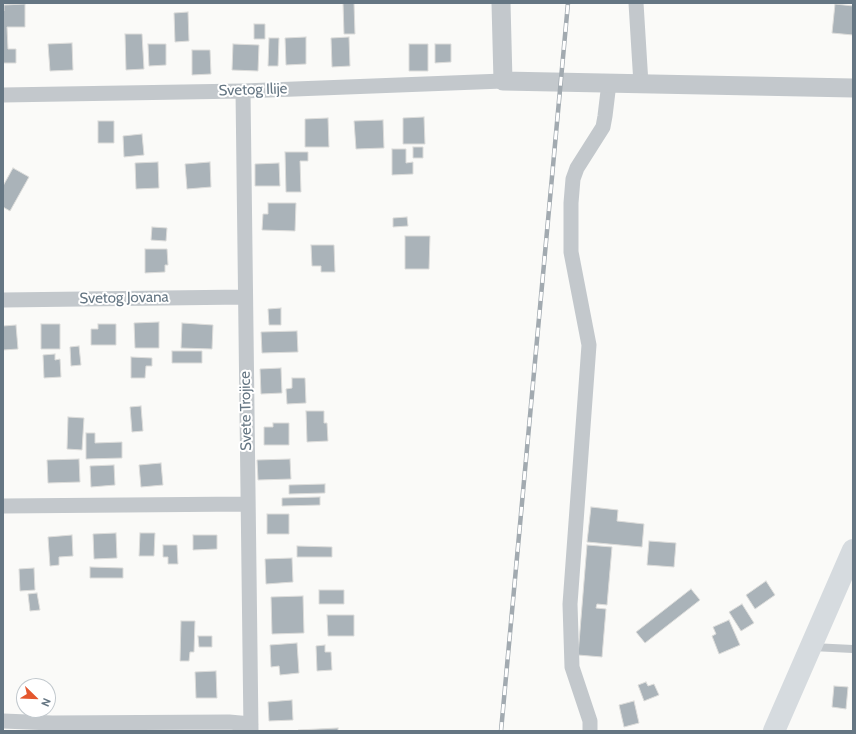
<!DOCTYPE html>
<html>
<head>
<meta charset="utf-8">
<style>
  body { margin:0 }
  #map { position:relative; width:856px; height:734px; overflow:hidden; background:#fafaf8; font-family:Cabin,sans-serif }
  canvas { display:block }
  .frame { position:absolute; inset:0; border:4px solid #657683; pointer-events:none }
  .north { position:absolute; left:16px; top:678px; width:40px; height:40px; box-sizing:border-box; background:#fff; border:1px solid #c1c8cd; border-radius:50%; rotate:113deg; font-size:11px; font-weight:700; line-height:16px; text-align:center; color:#657683 }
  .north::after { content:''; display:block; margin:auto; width:14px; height:18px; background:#e4572e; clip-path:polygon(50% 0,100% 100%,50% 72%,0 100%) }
</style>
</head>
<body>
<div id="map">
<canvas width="856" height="734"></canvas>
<div class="frame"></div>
<div class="north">N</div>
</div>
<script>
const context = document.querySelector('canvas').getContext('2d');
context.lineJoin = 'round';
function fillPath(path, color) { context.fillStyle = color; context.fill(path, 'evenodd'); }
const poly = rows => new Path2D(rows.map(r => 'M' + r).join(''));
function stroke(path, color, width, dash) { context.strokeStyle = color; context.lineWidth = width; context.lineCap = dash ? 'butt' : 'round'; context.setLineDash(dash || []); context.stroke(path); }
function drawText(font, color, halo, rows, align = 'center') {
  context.font = font + ' Cabin,sans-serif'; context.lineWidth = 4; context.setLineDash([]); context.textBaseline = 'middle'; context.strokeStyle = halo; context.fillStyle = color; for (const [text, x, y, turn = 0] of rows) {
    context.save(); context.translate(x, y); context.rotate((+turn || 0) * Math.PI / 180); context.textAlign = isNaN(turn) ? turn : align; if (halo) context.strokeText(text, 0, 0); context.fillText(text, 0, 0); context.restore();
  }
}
const building = poly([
  [343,3,354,3,355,34,344,34,343,3],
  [25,4,25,27,7,27,8,49,16,49,16,63,3,63,3,11,4,11,4,5,25,4],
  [835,4,853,6,853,35,832,33,835,4],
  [188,12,189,41,175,42,174,13,188,12],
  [254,24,265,24,265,39,254,39,254,24],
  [125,34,142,34,144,69,126,70,125,34],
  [306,37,306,64,286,65,285,38,306,37],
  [349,37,350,66,332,67,331,38,349,37],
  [269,38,279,38,278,66,268,66,269,38],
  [72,43,73,70,50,71,48,44,72,43],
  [148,44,166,44,166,65,149,66,148,44],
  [233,44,259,45,258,71,232,70,233,44],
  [409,44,428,44,428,71,409,71,409,44],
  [435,44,451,44,451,62,435,63,435,44],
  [192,50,210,50,211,74,192,75,192,50],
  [424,117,425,144,403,144,403,118,424,117],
  [328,118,329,147,305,147,305,119,328,118],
  [383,120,384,148,356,149,354,121,383,120],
  [98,121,114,121,114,143,98,143,98,121],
  [142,134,144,155,124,157,123,136,142,134],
  [413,147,423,147,423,158,413,158,413,147],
  [392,149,406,149,406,163,413,162,413,174,392,175,392,149],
  [285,152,308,152,308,161,300,161,301,192,286,192,285,152],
  [158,162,159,188,136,189,135,163,158,162],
  [210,162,211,187,187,189,185,164,210,162],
  [279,163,280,186,255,186,255,164,279,163],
  [13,168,29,177,10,211,3,207,3,186,13,168],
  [268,203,296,203,295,231,262,230,263,214,268,214,268,203],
  [407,217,408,226,393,227,393,218,407,217],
  [152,227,167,228,166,241,151,240,152,227],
  [405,236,430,236,429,269,405,269,405,236],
  [311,245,334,245,335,272,321,272,321,266,312,266,311,245],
  [145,249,167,249,168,265,165,265,165,272,145,273,145,249],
  [281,308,281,325,269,325,268,309,281,308],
  [159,322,159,348,135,348,134,323,159,322],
  [182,323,213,325,212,349,181,348,182,323],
  [41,324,60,324,60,349,41,349,41,324],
  [98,324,116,324,116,345,91,345,91,329,98,329,98,324],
  [16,325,18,349,3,350,3,326,16,325],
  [297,331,298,352,262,353,261,332,297,331],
  [79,346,81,365,71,366,70,347,79,346],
  [172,351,202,351,202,363,172,363,172,351],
  [55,354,55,360,60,359,61,377,44,378,43,355,55,354],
  [131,357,152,358,152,366,146,366,145,378,131,378,131,357],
  [281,368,282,393,261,394,260,369,281,368],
  [292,378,305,378,306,403,287,404,286,389,292,388,292,378],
  [141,406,143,431,132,432,130,407,141,406],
  [306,411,324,411,324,423,327,423,328,441,307,442,306,411],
  [68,417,84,418,82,450,67,449,68,417],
  [273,423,289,423,289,445,264,445,264,427,273,427,273,423],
  [86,433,95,433,95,443,122,442,122,458,86,459,86,433],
  [79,459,80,482,48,483,47,460,79,459],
  [290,459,291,479,258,480,257,460,290,459],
  [161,463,163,485,141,487,139,465,161,463],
  [114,465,115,485,91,487,90,466,114,465],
  [325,484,325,493,289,494,289,485,325,484],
  [320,497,320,505,282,506,282,498,320,497],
  [591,507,618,510,617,521,644,524,642,547,587,542,591,507],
  [267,514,289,514,289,534,267,534,267,514],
  [116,533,117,558,94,559,93,534,116,533],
  [140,533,155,533,154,556,139,556,140,533],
  [72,535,73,556,59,557,59,565,50,566,48,537,72,535],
  [193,535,217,535,217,549,193,550,193,535],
  [649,541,676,543,674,567,647,565,649,541],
  [163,545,177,545,178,564,168,564,168,557,163,557,163,545],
  [587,545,612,547,607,605,597,604,596,608,606,609,602,657,578,655,587,545],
  [297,546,332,547,332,557,297,557,297,546],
  [292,558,293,582,266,584,265,559,292,558],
  [90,567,123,568,123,578,90,578,90,567],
  [34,568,35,590,20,591,19,569,34,568],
  [766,581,775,595,755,609,746,595,766,581],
  [691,589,700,600,645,643,636,632,691,589],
  [319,590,344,590,344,604,319,604,319,590],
  [37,593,40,610,30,611,28,594,37,593],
  [303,596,304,633,272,634,271,597,303,596],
  [742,604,754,623,741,631,729,612,742,604],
  [327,615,354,615,354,636,328,636,327,615],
  [729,620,740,645,719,654,712,636,716,634,713,627,729,620],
  [181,621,195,621,194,652,190,652,189,661,180,661,181,621],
  [198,636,212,636,212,647,199,647,198,636],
  [297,643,299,673,280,675,279,666,271,667,270,645,297,643],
  [325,645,325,652,331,652,332,670,317,671,316,646,325,645],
  [216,671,217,698,196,698,195,672,216,671],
  [646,682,648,686,654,684,659,695,644,701,638,685,646,682],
  [834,686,848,687,846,709,832,707,834,686],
  [292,700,293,720,269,721,268,702,292,700],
  [634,701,639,723,624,727,619,705,634,701],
  [338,728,338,731,298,731,298,730,338,728]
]);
fillPath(building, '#aab3b9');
stroke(building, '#dcdcda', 1);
stroke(poly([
  [812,647,853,649]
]), '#c3c8cc', 8);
stroke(poly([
  [636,3,641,84],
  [243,91,251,731],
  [3,95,243,91,503,81],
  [3,300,245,297],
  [3,506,247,504],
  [3,721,52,723,229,722,251,724],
  [590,731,590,721,572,667,570,604,589,345,571,252,571,203,573,179,577,168,603,127,605,116,609,83]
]), '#c3c8cc', 15);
stroke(poly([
  [501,3,503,81,853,88]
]), '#c3c8cc', 19);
stroke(poly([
  [774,731,853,550]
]), '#d6dbdf', 22);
const rail = poly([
  [501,731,568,3]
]);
stroke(rail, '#a2aab0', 4.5);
stroke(rail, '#fff', 3, [9]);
drawText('15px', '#657683', '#fff', [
  ["Svetog Ilije",253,90,-2],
  ["Svetog Jovana",124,298,-1],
  ["Svete Trojice",246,411,-91]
]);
</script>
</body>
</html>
